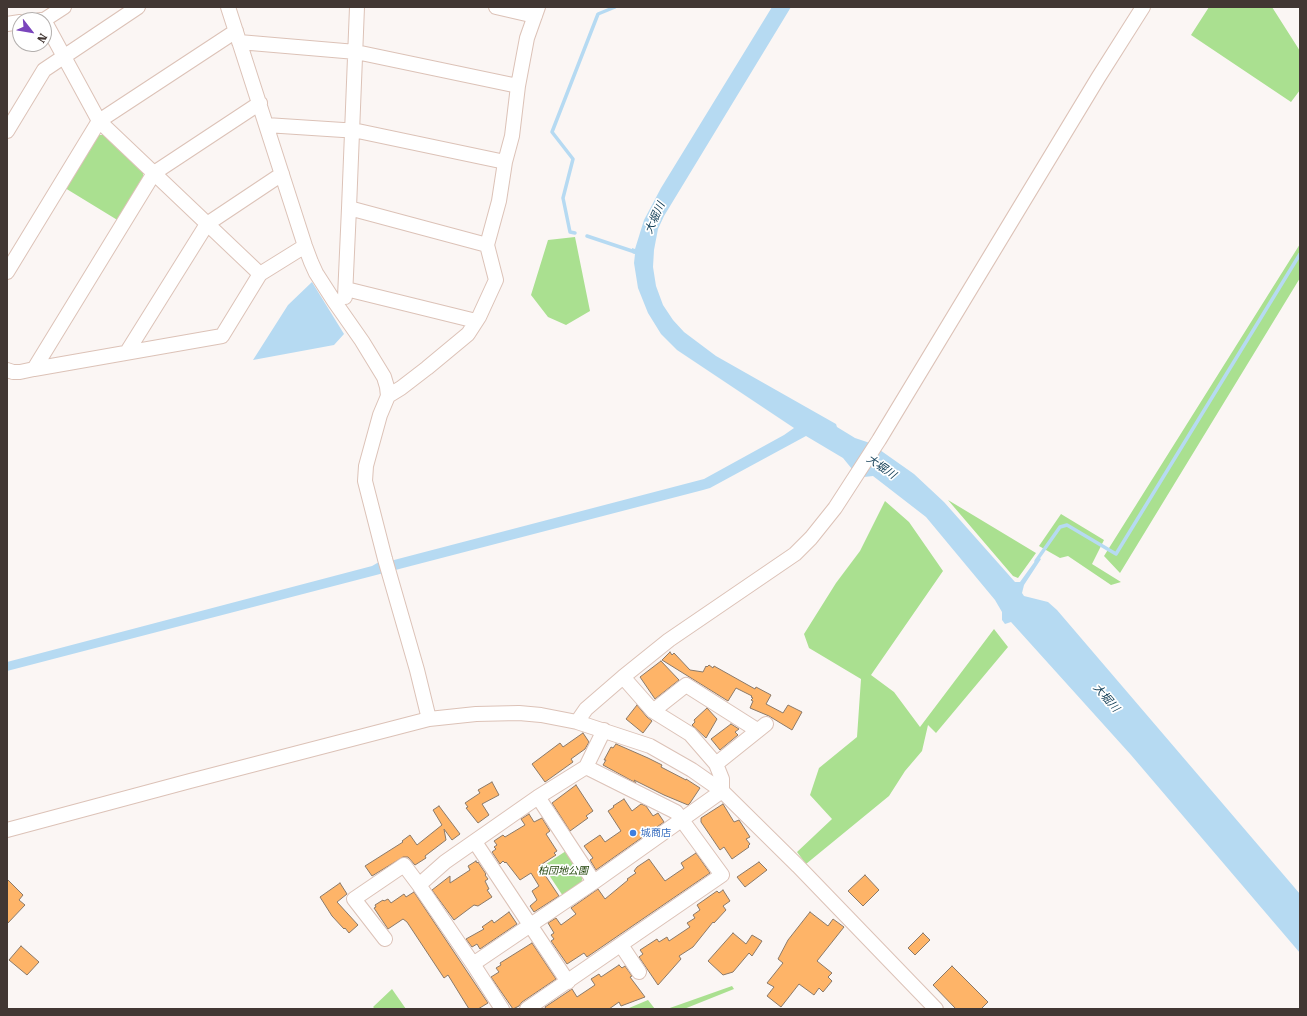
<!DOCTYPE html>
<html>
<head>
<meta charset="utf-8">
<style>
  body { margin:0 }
  #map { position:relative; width:1307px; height:1016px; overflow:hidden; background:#fbf6f4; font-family:"Roboto Serif",serif }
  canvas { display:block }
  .frame { position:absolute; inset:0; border:8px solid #423733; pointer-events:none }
  .north { position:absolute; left:12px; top:12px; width:40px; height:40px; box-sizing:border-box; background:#fff; border:1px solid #b3afad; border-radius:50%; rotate:121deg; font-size:11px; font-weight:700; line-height:16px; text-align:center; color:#423733 }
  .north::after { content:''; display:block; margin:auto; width:14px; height:18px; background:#7a45bc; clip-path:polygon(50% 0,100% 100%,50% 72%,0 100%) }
</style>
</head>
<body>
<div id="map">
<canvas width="1307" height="1016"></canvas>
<div class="frame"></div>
<div class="north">N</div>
</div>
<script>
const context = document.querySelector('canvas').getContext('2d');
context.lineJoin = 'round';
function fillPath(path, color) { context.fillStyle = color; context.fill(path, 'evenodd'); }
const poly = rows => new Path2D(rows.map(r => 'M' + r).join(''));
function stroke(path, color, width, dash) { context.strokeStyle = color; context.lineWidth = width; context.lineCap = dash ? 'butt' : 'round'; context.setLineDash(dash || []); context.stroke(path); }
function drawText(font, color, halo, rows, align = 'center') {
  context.font = font + ' "Roboto Serif","Noto Sans JP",serif'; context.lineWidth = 3.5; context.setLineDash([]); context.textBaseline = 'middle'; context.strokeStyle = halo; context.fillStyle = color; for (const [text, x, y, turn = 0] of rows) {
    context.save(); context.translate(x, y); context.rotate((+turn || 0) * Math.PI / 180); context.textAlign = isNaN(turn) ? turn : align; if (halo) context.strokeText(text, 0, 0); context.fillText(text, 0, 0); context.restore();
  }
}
fillPath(poly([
  [1209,7,1272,7,1300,51,1300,90,1291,102,1191,35],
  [97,135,105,135,143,170,143,181,119,221,65,188],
  [575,237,590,311,566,325,548,317,531,295,548,240],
  [1300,244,1300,278,1120,573,1104,556],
  [948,500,1036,553,1018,578,1013,576],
  [885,501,909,522,943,571,871,675,894,692,920,727,994,629,1008,647,936,733,928,725,922,751,905,771,889,796,806,864,797,852,832,819,810,795,819,768,857,737,861,679,809,648,804,634,836,583,860,551],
  [1061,514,1104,540,1092,564,1121,582,1111,585,1068,556,1060,558,1039,546],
  [566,851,583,876,581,884,563,896,543,866],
  [732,986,734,989,684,1009,667,1009],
  [392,989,406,1009,375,1009,373,1007],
  [648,1000,655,1009,629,1009,629,1008]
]), '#aae090');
fillPath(poly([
  [772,7,791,7,664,216,658,229,654,250,653,267,656,286,663,305,673,320,684,332,716,356,836,424,837,427,855,438,870,443,914,474,944,502,1015,582,1020,582,1038,557,1041,559,1024,585,1022,593,1024,596,1048,602,1057,610,1300,894,1300,953,1131,755,1011,622,1005,624,1002,620,1002,612,995,600,926,517,873,476,864,477,864,472,852,469,843,458,806,436,710,488,703,490,7,671,7,662,372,566,379,562,394,560,704,479,784,435,794,428,677,350,661,334,648,313,638,288,634,263,635,254,632,253,632,248,635,249,644,220,661,188],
  [312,282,344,334,334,345,253,360,288,305]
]), '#b6daf2');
stroke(poly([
  [575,233,570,232,563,198,573,159,552,132,598,14,615,7],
  [587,236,635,252],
  [1036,561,1060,527,1067,525,1116,554,1300,254]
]), '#b6daf2', 3.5);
const building = poly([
  [670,652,672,655,674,653,690,670,703,672,706,666,707,667,709,665,713,668,714,666,755,689,756,687,771,695,766,704,783,713,788,705,802,712,792,730,769,716,750,708,753,701,751,700,753,698,751,697,752,696,736,688,728,701,662,660,670,652],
  [661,661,679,680,655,699,640,677,661,661],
  [637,705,647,717,652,721,643,733,626,719,637,705],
  [707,708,717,719,706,738,692,725,695,722,694,720,707,708],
  [731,724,739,729,735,732,738,735,720,750,711,739,731,724],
  [583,733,589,742,585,749,571,759,573,762,545,782,532,764,560,743,563,747,583,733],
  [616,744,648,758,662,765,661,767,686,780,686,779,700,788,690,803,688,805,664,795,634,780,636,783,603,765,606,760,604,760,611,747,613,748,616,744],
  [492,782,499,795,482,804,489,815,478,823,466,808,468,807,465,803,480,793,478,790,492,782],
  [576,785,593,811,586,816,588,818,570,831,552,803,576,785],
  [624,799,632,811,641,804,646,806,653,816,658,813,664,822,596,870,590,860,593,858,584,846,600,835,605,842,621,831,608,811,614,807,613,806,624,799],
  [723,804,734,822,739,820,750,837,746,839,750,844,748,846,749,847,732,859,724,847,720,850,701,822,701,818,723,804],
  [439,806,460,834,452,840,444,829,446,840,425,856,426,858,415,865,408,857,403,857,372,876,365,866,403,842,402,841,410,835,417,845,442,825,433,810,439,806],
  [529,814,534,822,542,818,550,831,546,834,557,851,554,853,556,855,539,866,559,896,534,912,530,906,537,900,532,891,539,886,531,873,520,880,506,862,505,863,503,861,500,864,492,852,496,849,494,847,497,845,494,841,503,835,505,837,525,825,521,819,529,814],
  [696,853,710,873,587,957,584,953,567,964,551,941,554,939,551,935,554,933,548,923,556,918,561,925,576,914,571,908,598,889,605,899,628,880,627,879,636,873,634,871,637,867,649,859,665,881,684,868,681,863,696,853],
  [476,861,477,863,478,862,486,874,485,875,488,879,485,881,489,889,487,890,492,897,478,906,474,905,454,920,432,890,450,876,450,883,470,870,468,866,476,861],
  [759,862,767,870,745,887,737,877,759,862],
  [865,875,879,890,863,906,848,891,865,875],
  [7,879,23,895,19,900,25,905,7,924,7,879],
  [340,883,347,894,337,902,358,925,349,933,345,928,344,929,332,916,320,897,340,883],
  [723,890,730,901,723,906,726,910,714,923,713,922,693,947,679,956,681,959,658,985,639,957,643,954,640,950,657,939,659,942,667,937,669,941,690,927,687,923,695,918,693,915,700,910,697,905,717,891,719,893,723,890],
  [414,892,488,1003,478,1009,469,1009,448,975,444,978,407,922,403,919,388,929,374,908,376,907,375,905,383,900,384,901,388,899,391,903,404,894,406,897,414,892],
  [509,912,517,924,480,949,477,944,472,947,466,939,484,929,482,927,492,920,494,923,509,912],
  [810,912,828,926,833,919,844,927,817,961,832,973,828,977,832,981,823,992,819,988,814,995,799,984,781,1007,767,996,774,987,767,983,783,963,778,959,788,940,810,912],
  [733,933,746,944,752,935,762,941,752,956,749,953,733,972,723,975,708,961,733,933],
  [923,933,930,940,915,955,908,948,923,933],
  [532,943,556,979,522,1002,519,1006,513,1009,491,977,499,972,496,968,501,965,500,963,532,943],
  [21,946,39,962,27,975,9,960,21,946],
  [619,965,622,968,625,966,632,976,630,977,645,997,621,1006,619,1002,609,1009,546,1009,545,1007,572,989,577,997,595,985,591,979,599,974,601,977,619,965],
  [952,966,988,1002,981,1009,956,1009,933,985,952,966]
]);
fillPath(building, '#feb468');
stroke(building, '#8b7968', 1);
const minor = poly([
  [228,7,305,246,311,262,316,273,334,301,362,341,384,377,387,387,388,396,380,415,366,466,365,481,385,559,417,670,429,719],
  [357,7,349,208,487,245],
  [496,7,535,16],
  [40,20,44,20,64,7],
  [44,20,99,121,260,274],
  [7,24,20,22],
  [239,42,356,52,518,86],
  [266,125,343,130,353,130,505,162],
  [7,131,44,70,138,7],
  [7,272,99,121,236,31],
  [346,289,476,321],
  [345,297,349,208],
  [127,352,207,224,282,174],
  [34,369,154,173,260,103],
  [7,370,13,372,20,372,34,369,222,336,260,274,305,246],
  [388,396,401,388,427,368,468,334,479,317,496,280,487,245,499,201,505,162,512,136,518,86,527,38,538,7],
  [623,677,653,711,690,734,716,764,722,779,722,791],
  [653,711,686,685,757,730],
  [577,722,586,709,623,677,669,640,795,554,811,538,835,508,879,440,1098,78,1143,7],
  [716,764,766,724],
  [538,797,594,882],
  [7,830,190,781,429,719,476,714,519,713,541,715,577,722,650,746,692,770,722,791,798,866,936,1009],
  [475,842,568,982],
  [385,939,354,899,404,865,419,885],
  [621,945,639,972],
  [473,964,594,882,722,791],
  [502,1009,473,964,419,885,445,862,538,797,586,767,604,730],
  [527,1009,722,875,676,812,586,767]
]);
stroke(minor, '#dcc2b7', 16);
stroke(minor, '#fff', 14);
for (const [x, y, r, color] of [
  [633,833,4,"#3f7fe0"]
]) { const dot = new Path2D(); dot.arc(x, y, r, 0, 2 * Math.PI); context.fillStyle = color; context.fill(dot); stroke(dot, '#fff', 1.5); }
drawText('10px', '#366cbe', '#fff', [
  ["城商店",641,833]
], 'left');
drawText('italic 10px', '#1c3f03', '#fff', [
  ["柏団地公園",563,871]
]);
drawText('italic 11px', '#17425a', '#fff', [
  ["大堀川",655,218,-66],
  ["大堀川",881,467,35],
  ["大堀川",1106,698,49]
]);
</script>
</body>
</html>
